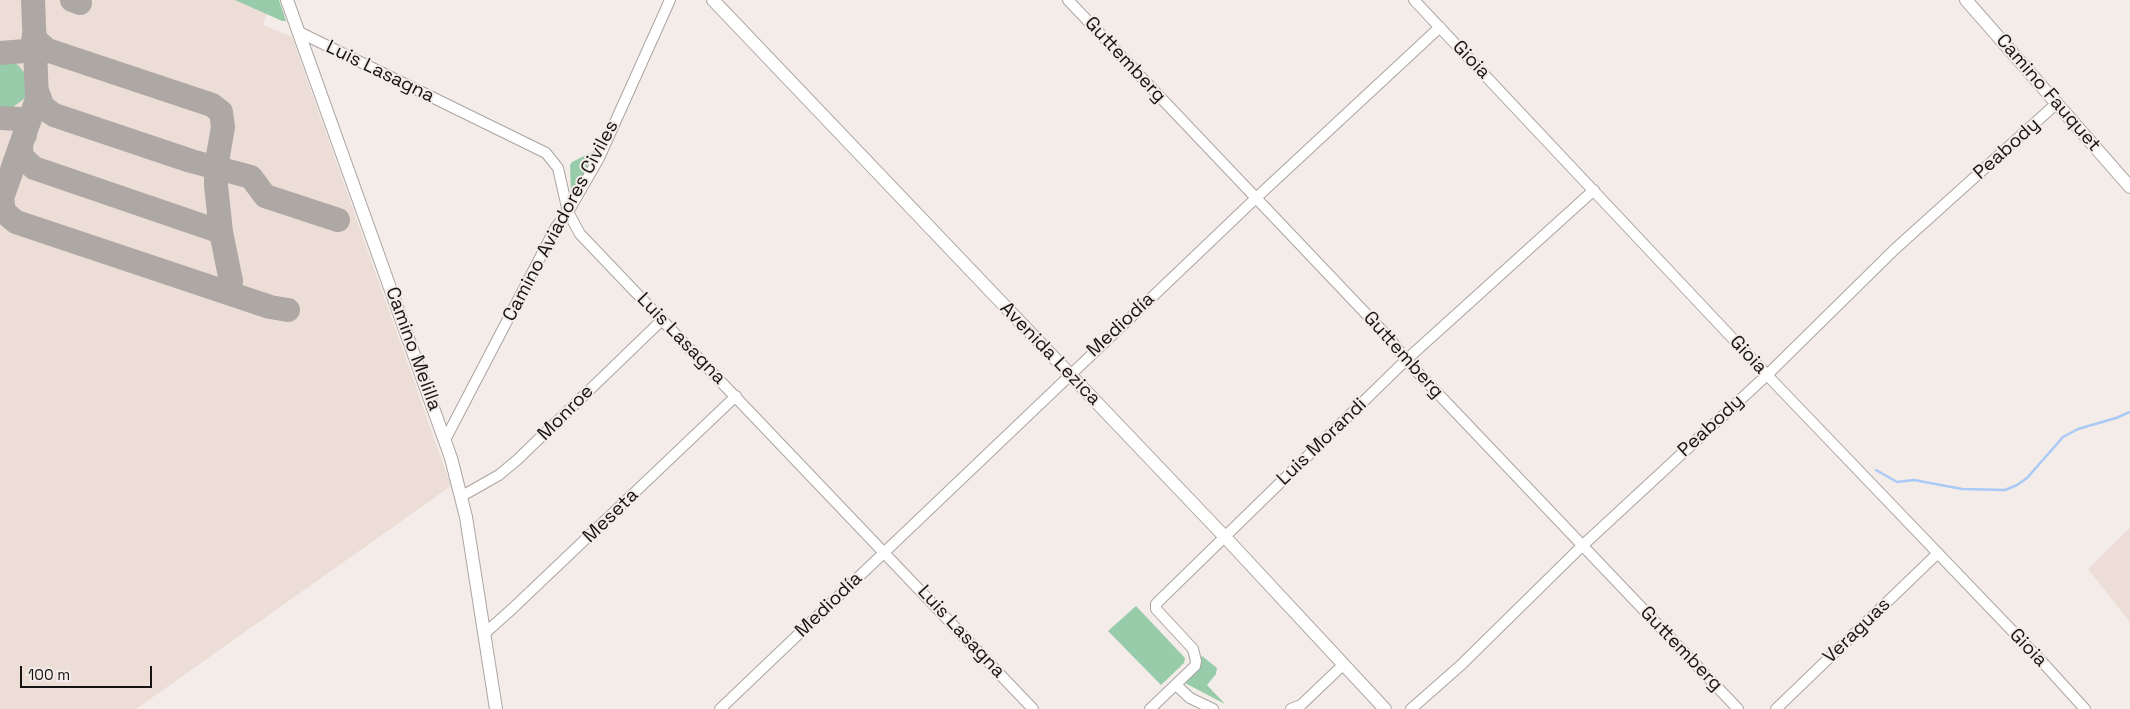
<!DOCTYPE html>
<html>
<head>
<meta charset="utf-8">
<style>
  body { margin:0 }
  #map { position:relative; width:2130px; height:709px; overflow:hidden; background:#f3ece8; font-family:"Space Grotesk",sans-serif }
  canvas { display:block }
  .scale { position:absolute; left:20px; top:666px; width:132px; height:22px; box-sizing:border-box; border:2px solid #161413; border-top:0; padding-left:6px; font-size:15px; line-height:18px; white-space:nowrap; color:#161413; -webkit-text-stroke:4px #f3ece8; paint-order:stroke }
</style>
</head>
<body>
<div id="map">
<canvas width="2130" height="709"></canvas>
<div class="scale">100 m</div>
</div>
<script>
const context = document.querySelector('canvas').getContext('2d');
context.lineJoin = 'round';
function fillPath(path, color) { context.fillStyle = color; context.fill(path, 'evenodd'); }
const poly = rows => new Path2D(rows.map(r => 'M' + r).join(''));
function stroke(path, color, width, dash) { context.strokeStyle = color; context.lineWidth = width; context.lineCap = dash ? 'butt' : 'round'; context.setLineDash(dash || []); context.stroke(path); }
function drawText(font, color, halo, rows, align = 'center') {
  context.font = font + ' "Space Grotesk",sans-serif'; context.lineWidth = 4; context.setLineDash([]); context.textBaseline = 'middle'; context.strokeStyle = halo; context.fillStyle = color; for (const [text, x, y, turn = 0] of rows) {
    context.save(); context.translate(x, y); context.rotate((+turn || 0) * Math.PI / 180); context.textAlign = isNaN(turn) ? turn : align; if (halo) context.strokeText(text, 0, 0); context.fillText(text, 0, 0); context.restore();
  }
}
fillPath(poly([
  [0,0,265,0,268,10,263,25,292,37,451,486,136,709,0,709],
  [2130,528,2130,622,2088,569]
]), '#ecddd6');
fillPath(poly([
  [235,0,279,0,286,21,282,21],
  [0,62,13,62,18,65,27,76,27,93,25,98,13,107,0,108],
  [596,150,596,154,571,195,570,165,572,162],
  [1136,606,1185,658,1184,663,1161,685,1108,631],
  [1202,656,1217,668,1216,674,1207,685,1225,704,1183,682]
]), '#98cba9');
stroke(poly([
  [1876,470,1897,482,1914,480,1962,489,2005,490,2017,485,2027,478,2063,437,2078,429,2116,418,2130,412]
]), '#aacaf6', 2.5);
stroke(poly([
  [33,0,37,99,2,198,4,212,16,222,270,307,288,310],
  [72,0,80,3],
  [34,34,37,41,47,50,212,105,221,112,223,127,216,167,216,185,221,232,231,281,228,293],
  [0,53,25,51,32,46,34,36],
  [37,91,43,107,54,115,191,161,251,177,265,196,338,220],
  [0,118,19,119,25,127,25,135],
  [21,146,22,157,34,168,221,232]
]), '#aea8a5', 24);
const minor = poly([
  [1068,0,1390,339,1406,360,1738,709],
  [1414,0,1767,375,2046,666,2085,709],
  [299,32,546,153,558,168,568,212,580,234,1033,709],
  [445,440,556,227,568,212,599,158,670,0],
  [462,496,499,475,517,460,662,320],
  [484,634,512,609,736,396],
  [1176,685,1190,698,1213,709],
  [720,709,1256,198,1440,27],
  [1150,709,1195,666,1196,661,1193,649,1156,609,1156,604,1161,599,1406,360,1594,190],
  [1291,709,1301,705,1344,664],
  [1411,709,1461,665,1582,546,1767,375,1895,249,2057,103],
  [1776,709,1938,553]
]);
const tertiary = poly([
  [287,0,451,458,466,517,496,709],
  [713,0,1224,536,1385,709],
  [1966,0,2130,187]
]);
stroke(minor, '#aba4a1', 12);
stroke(tertiary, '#aba4a1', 14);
stroke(minor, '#fff', 10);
stroke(tertiary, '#fff', 12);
drawText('19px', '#161413', '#f3ece8', [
  ["Guttemberg",1125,60,47],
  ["Gioia",1471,60,46],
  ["Luis Lasagna",380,72,26],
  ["Camino Fauquet",2048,93,49],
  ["Peabody",2007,149,-42],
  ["Camino Aviadores Civiles",561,221,-62],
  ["Mediodía",1121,325,-43],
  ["Luis Lasagna",681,339,46],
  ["Camino Melilla",413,349,70],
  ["Avenida Lezica",1050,354,46],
  ["Guttemberg",1403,355,48],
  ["Gioia",1748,355,47],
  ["Monroe",566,413,-45],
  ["Peabody",1711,426,-43],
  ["Luis Morandi",1322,442,-44],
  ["Meseta",611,516,-44],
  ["Mediodía",829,605,-44],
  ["Veraguas",1857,631,-44],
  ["Luis Lasagna",961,632,47],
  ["Gioia",2028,648,46],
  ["Guttemberg",1681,649,46]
]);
</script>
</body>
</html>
